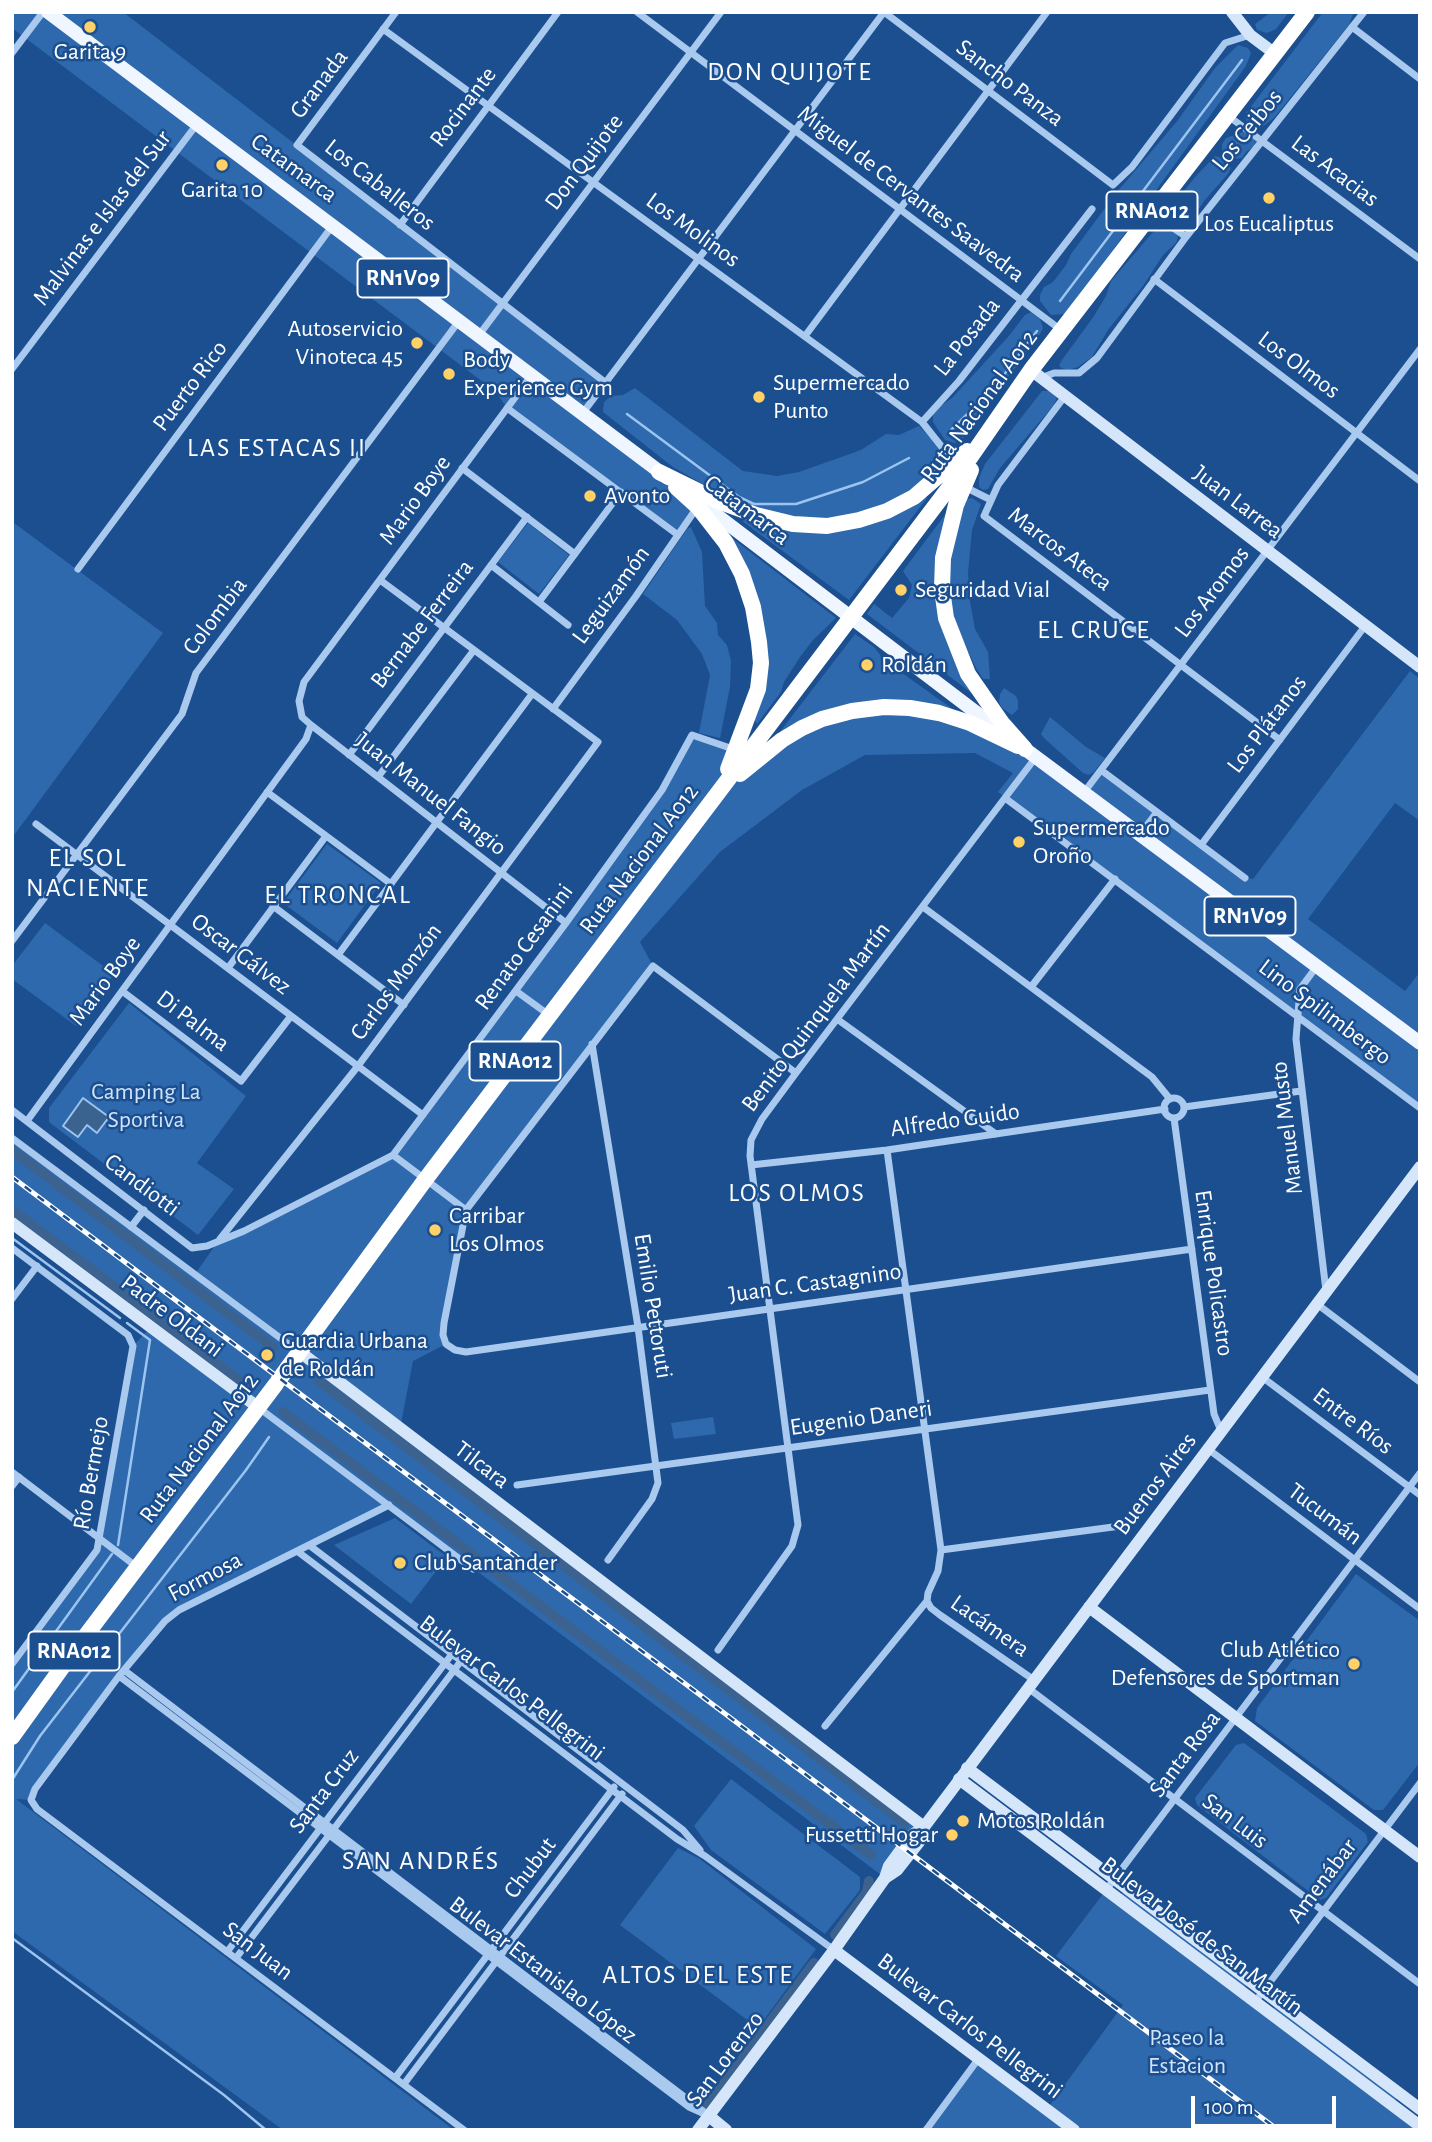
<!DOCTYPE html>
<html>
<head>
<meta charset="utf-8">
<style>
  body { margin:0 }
  #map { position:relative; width:1432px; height:2142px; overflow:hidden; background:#1b4f8f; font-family:"Alegreya Sans",sans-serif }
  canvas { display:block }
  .frame { position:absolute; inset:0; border:14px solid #fff; pointer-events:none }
  .scale { position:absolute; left:1191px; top:2096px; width:145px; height:32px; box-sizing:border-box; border:4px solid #fff; border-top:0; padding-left:9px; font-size:21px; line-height:24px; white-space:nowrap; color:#fff; -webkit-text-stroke:5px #1b4f8f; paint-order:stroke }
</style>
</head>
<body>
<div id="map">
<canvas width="1432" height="2142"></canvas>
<div class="frame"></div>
<div class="scale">100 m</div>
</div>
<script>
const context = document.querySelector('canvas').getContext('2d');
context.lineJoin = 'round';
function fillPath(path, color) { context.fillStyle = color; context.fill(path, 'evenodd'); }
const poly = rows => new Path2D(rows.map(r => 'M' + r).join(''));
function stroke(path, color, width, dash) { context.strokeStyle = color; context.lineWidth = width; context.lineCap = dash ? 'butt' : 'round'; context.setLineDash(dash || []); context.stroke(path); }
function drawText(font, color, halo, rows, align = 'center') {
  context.font = font + ' "Alegreya Sans",sans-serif'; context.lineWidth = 5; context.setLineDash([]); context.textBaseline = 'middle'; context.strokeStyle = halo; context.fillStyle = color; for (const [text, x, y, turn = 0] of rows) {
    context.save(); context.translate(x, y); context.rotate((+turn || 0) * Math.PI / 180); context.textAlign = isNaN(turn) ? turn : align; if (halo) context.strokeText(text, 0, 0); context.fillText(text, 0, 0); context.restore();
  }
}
fillPath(poly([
  [12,12,123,12,606,383,582,414,698,507,678,535,507,408,495,391,12,28],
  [1271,12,1289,12,1276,29,1267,33,1257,30,1255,24],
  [1323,12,1353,12,1353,14,1349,25,1274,118,1265,125,1259,128,1251,126,1246,120,1246,113],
  [1238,45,1248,48,1251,53,1246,66,1071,308,1064,314,1051,315,1040,301,1040,295,1044,287,1053,282,1066,265,1071,254,1117,192,1178,120,1215,68],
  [1243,132,1251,135,1256,141,1254,146,1246,152,1242,158,1236,159,1227,156,1222,150,1222,144,1226,138],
  [1215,156,1222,158,1231,168,1227,175,1204,201,1186,228,1179,228,1167,222,1164,217,1195,177],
  [1160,224,1167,225,1175,232,1178,237,1176,243,1163,255,1143,286,1108,330,1092,357,1078,367,1068,370,1061,368,1059,365,1062,360,1094,316,1106,296,1111,281],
  [1031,312,1040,319,1043,328,1040,334,961,441,955,443,945,440,933,422,933,415,939,407,952,398,1008,337,1025,315],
  [635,388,743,471,777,476,799,472,861,450,886,434,899,435,919,426,942,450,944,459,939,468,918,486,897,499,858,515,830,519,777,517,720,494,673,467,603,412,604,402,611,396,623,395],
  [1042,391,1049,391,1057,397,1054,405,1000,468,988,489,983,490,979,487,979,478,985,464],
  [924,495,927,498,849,600,742,521,749,519,819,530],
  [972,498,981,504,972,530,968,573,970,602,975,629,988,652,990,679,983,679,976,668,956,626,950,604,947,555,966,499],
  [947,512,937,590,974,695,867,614,874,604,892,618,909,598,912,585,903,571],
  [14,523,163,633,12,838,12,526],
  [528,523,569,555,539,594,498,562],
  [691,527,702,552,705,606,717,623,718,635,727,645,731,661,730,687,720,738,699,733,710,675,702,654,677,620,643,594,687,529],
  [728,537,732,538,836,618,813,640,800,657,784,682,781,692,757,724,754,719,766,655],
  [855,634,874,647,884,660,954,710,893,703,779,737,779,733],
  [1410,671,1420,679,1420,821,1395,803,1308,919,1405,991,1420,972,1420,1108,998,792,1013,773,975,753,865,755,802,790,720,852,640,942,653,966,466,1210,444,1323,446,1344,413,1361,400,1429,924,1827,885,1878,389,1505,179,1610,119,1676,31,1800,16,1799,454,2130,283,2130,12,1931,12,1664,97,1550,133,1346,151,1327,12,1223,12,1138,195,1274,219,1240,393,1155,662,790,692,735,760,756,802,728,884,707,970,723,1085,791,1101,770,1245,878,1253,879],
  [1004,688,1016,696,1018,701,1018,709,1012,715,1002,708,999,702,1000,694],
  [1050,717,1086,747,1105,758,1094,772,1089,775,1083,773,1044,738,1041,734],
  [327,844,381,883,337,943,283,903],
  [45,923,114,974,76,1026,12,979,12,966],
  [129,1003,246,1096,197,1163,234,1189,198,1235,49,1122,49,1108],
  [713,1417,716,1434,674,1439,671,1423],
  [395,1518,447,1557,411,1604,334,1545],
  [1356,1574,1420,1621,1420,1762,1383,1810,1374,1810,1255,1721,1257,1708],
  [1244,1743,1366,1834,1368,1842,1326,1898,1320,1900,1197,1805,1195,1798,1236,1745],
  [731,1779,860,1877,860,1890,825,1934,711,1850,694,1826],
  [678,1848,700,1859,816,1949,758,2028,620,1925],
  [1106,1890,1420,2130,926,2130,979,2058,1047,2109,1123,2005,1056,1956],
  [1123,1892,1246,1985,1245,1988,1121,1895],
  [1274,2006,1397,2098,1395,2101,1273,2009]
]), '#2e69ad');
const water = poly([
  [83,1098,109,1117,97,1133,87,1125,78,1137,63,1126,83,1098]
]);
fillPath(water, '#3c6290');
stroke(water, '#9cc4f0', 2);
stroke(poly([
  [1060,301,1242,60],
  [627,414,739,497,754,504,796,504,863,482,909,458],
  [948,433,994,388,1037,331],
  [12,1238,120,1318],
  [118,1545,150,1340,127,1323],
  [12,1692,112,1554],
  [12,1780,40,1736,246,1470,269,1437],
  [12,1938,224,2095,266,2130]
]), '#9cc4f0', 2.5);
stroke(poly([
  [12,1150,273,1347],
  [12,1210,249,1388],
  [319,1381,904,1822],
  [283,1412,871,1855],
  [835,1935,867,1892,869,1881],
  [708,2105,814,1963]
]), '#3c6290', 10);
stroke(poly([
  [396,12,297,145,606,383],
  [637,12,1061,330],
  [884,12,1113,185,1132,167,1225,43,1250,35],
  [1352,27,1420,79],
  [383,29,922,422,953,461],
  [12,53,43,12],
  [1227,115,1420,259],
  [1152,213,1186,237],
  [400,225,558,12],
  [1154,279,1420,481],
  [479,335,721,12],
  [805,336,1047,12],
  [12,369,197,124],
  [531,376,304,682,299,701,302,717,311,725,566,923],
  [1041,378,1054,373,1079,373,1097,358,1186,237,1364,12],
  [1065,396,998,485,984,516,1280,740],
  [507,408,678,535],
  [582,414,884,12],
  [922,422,959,381,1092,209],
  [462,468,575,554],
  [963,486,991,500],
  [491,565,568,625],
  [78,569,333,225],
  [539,602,621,492],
  [553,709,636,596,698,506],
  [349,755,527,517],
  [1101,770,1245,878],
  [378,777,474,650],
  [1085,791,1420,349],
  [267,792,391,884],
  [1005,798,1420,1108],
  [36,824,423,1115],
  [1141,833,1157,812],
  [1201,845,1365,626],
  [273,906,404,1005],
  [923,907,1152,1077,1170,1099],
  [12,941,182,714,196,673,459,321],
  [338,955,532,694],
  [1317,966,1300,989,1296,1039,1326,1291],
  [228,968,326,836],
  [1031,987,1115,879],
  [122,991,241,1081,291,1016],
  [516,991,549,1015],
  [837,1019,996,1134],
  [592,1044,638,1327,658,1483,652,1499,608,1560],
  [796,1073,653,966,466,1210,444,1323,443,1335,446,1344,455,1350,466,1352,1192,1249],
  '1164 1108a10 10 0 1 1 20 0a10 10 0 1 1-20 0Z',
  [1184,1107,1301,1091],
  [12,1110,192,1248,207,1246,244,1231,393,1155,566,923,662,790,692,735,736,750],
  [1174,1118,1214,1414,1221,1431],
  [27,1121,306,739,311,725],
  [12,1138,299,1352],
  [393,1155,466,1210],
  [751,1165,887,1150,1165,1109],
  [131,1227,144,1210],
  [220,1239,358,1066,598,742,380,580],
  [12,1248,128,1335,133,1346,97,1550,12,1664],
  [12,1299,37,1266],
  [1317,1304,1420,1382],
  [1262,1377,1420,1495],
  [259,1408,473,1569],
  [1208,1449,1420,1609],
  [12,1472,137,1567],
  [517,1485,1210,1390],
  [12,1486,19,1477],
  [389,1505,179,1610,165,1621,119,1676,35,1789,31,1800,37,1809,464,2130],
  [309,1545,683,1830,700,1850],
  [941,1550,1128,1525],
  [297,1551,677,1839,705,1856,834,1950],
  [927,1601,931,1608,940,1615,1034,1680],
  [718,1650,792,1546,798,1525,750,1156,751,1140,762,1119,796,1073,1036,757],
  [124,1670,703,2111],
  [119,1676,689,2107,709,2116],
  [1028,1688,1420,1984],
  [825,1726,927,1601,928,1593,938,1571,941,1550,887,1150],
  [1106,1890,1420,1473],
  [227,1952,452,1654],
  [236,1958,461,1661],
  [1255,2002,1420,1783],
  [395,2078,614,1787],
  [404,2084,622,1794],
  [926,2130,979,2058]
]), '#a9c9ee', 7);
stroke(poly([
  [1232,12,1250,35,1274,53],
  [1031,370,1420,667],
  [12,1223,259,1408],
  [300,1352,924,1827],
  [1089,1607,1420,1857],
  [967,1768,1420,2109],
  [959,1779,1420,2126],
  [885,1878,897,1870,919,1842,924,1827],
  [834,1950,1074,2130],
  [709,2116,726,2130],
  [698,2130,834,1950,885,1878,889,1866,911,1836,924,1827,1420,1167]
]), '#d6e6fa', 12);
stroke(poly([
  [48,12,668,478],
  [698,501,982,717,1420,1043]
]), '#f0f6ff', 14);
stroke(poly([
  [971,470,956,505,943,558,942,589,946,618,968,674,1002,723,1025,749],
  [659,472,718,501,756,515,793,524,827,526,859,520,887,511,914,497,967,451],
  [676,487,698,507,726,543,742,574,753,607,759,642,761,663,758,689,728,769],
  [740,774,782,740,802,728,822,719,852,711,884,707,910,708,939,713,970,723,1018,746],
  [278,1381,425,1180,954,481,1031,370,1307,12],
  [12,1737,71,1655,276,1384]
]), '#fff', 16);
const rail = poly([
  [12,1177,1278,2130]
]);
stroke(rail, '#fff', 5);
stroke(rail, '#1b4f8f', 2.5, [8]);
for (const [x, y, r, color] of [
  [90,27,7,"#ffd166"],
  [222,165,7,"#ffd166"],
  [1269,198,7,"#ffd166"],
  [417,343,7,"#ffd166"],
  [449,374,7,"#ffd166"],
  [759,397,7,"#ffd166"],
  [590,496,7,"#ffd166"],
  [901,590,7,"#ffd166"],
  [867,665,7,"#ffd166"],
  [1019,842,7,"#ffd166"],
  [435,1230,7,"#ffd166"],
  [267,1355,7,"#ffd166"],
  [400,1563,7,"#ffd166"],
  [1354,1664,7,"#ffd166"],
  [963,1821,7,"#ffd166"],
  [952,1835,7,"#ffd166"]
]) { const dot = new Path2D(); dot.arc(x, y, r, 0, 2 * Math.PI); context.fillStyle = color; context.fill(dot); stroke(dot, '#1b4f8f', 2.5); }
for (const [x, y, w] of [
  [1152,211,91],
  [403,278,91],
  [1250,916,91],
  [515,1061,91],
  [74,1651,91]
]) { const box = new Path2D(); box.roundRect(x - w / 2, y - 19.5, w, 39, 5); context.fillStyle = '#1b4f8f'; context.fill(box); stroke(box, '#fff', 2); }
drawText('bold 23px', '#fff', null, [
  ["RNA012",1152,211],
  ["RN1V09",403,278],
  ["RN1V09",1250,916],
  ["RNA012",515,1061],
  ["RNA012",74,1651]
]);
drawText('24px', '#fff', '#1b4f8f', [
  ["Garita 9",90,52,"center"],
  ["Garita 10",222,190,"center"],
  ["Los Eucaliptus",1269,224,"center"],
  ["Autoservicio",403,329,"right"],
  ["Vinoteca 45",403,357,"right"],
  ["Body",463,360],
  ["Experience Gym",463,388],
  ["Supermercado",773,383],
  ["Punto",773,411],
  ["Avonto",604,496],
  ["Seguridad Vial",915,590],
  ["Roldán",881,665],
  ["Supermercado",1033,828],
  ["Oroño",1033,856],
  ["Carribar",449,1216],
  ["Los Olmos",449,1244],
  ["Guardia Urbana",281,1341],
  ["de Roldán",281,1369],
  ["Club Santander",414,1563],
  ["Club Atlético",1340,1650,"right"],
  ["Defensores de Sportman",1340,1678,"right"],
  ["Motos Roldán",977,1821],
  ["Fussetti Hogar",938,1835,"right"]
], 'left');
drawText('24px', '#fff', '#1b4f8f', [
  ["Sancho Panza",1010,83,37],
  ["Granada",319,84,-53],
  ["Rocinante",463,107,-53],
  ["Los Ceibos",1247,130,-51],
  ["Don Quijote",584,162,-53],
  ["Catamarca",294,168,36],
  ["Las Acacias",1335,171,37],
  ["Los Caballeros",380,185,38],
  ["Miguel de Cervantes Saavedra",911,194,37],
  ["Malvinas e Islas del Sur",102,218,-53],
  ["Los Molinos",693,230,36],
  ["La Posada",967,337,-52],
  ["Los Olmos",1299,365,37],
  ["Puerto Rico",190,386,-53],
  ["Ruta Nacional A012",979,406,-54],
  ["Mario Boye",415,500,-54],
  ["Juan Larrea",1238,502,37],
  ["Catamarca",747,510,37],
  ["Marcos Ateca",1060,549,37],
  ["Los Aromos",1212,592,-53],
  ["Leguizamón",611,595,-54],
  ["Colombia",215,616,-53],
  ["Bernabe Ferreira",422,624,-53],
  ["Los Plátanos",1267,724,-53],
  ["Juan Manuel Fangio",431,794,38],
  ["Ruta Nacional A012",639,859,-53],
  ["Renato Cesanini",524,947,-54],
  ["Oscar Gálvez",241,954,37],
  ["Mario Boye",105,981,-54],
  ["Carlos Monzón",396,982,-54],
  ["Lino Spilimbergo",1325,1012,37],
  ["Benito Quinquela Martín",816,1017,-53],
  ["Di Palma",193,1021,37],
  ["Alfredo Guido",955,1120,-8],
  ["Manuel Musto",1287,1128,-97],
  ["Candiotti",142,1185,37],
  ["Enrique Policastro",1214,1273,82],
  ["Juan C. Castagnino",815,1283,-8],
  ["Emilio Pettoruti",653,1306,81],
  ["Padre Oldani",172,1316,37],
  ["Eugenio Daneri",861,1418,-8],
  ["Entre Ríos",1353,1421,37],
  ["Ruta Nacional A012",199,1448,-53],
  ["Tilcara",482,1465,37],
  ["Río Bermejo",91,1473,-80],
  ["Buenos Aires",1155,1484,-53],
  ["Tucumán",1325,1514,37],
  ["Formosa",205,1577,-28],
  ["Lacámera",990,1626,35],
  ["Bulevar Carlos Pellegrini",512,1688,37],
  ["Santa Rosa",1185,1754,-53],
  ["Santa Cruz",324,1791,-53],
  ["San Luis",1235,1821,37],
  ["Chubut",530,1868,-53],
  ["Amenábar",1322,1881,-53],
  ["Bulevar José de San Martín",1202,1936,37],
  ["San Juan",258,1951,37],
  ["Bulevar Estanislao López",543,1970,37],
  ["Bulevar Carlos Pellegrini",970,2026,37],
  ["San Lorenzo",725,2059,-53]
]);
drawText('24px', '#cfe3fa', '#1b4f8f', [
  ["Camping La",146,1092],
  ["Sportiva",146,1120],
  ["Paseo la",1187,2038],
  ["Estacion",1187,2066]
]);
context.letterSpacing = '2px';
drawText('26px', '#fff', '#1b4f8f', [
  ["DON QUIJOTE",790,72],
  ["LAS ESTACAS II",277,448],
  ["EL CRUCE",1094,630],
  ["EL SOL",88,858],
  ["NACIENTE",88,888],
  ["EL TRONCAL",338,895],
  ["LOS OLMOS",797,1193],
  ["SAN ANDRÉS",421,1861],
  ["ALTOS DEL ESTE",698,1975]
]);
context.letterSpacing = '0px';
</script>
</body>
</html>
